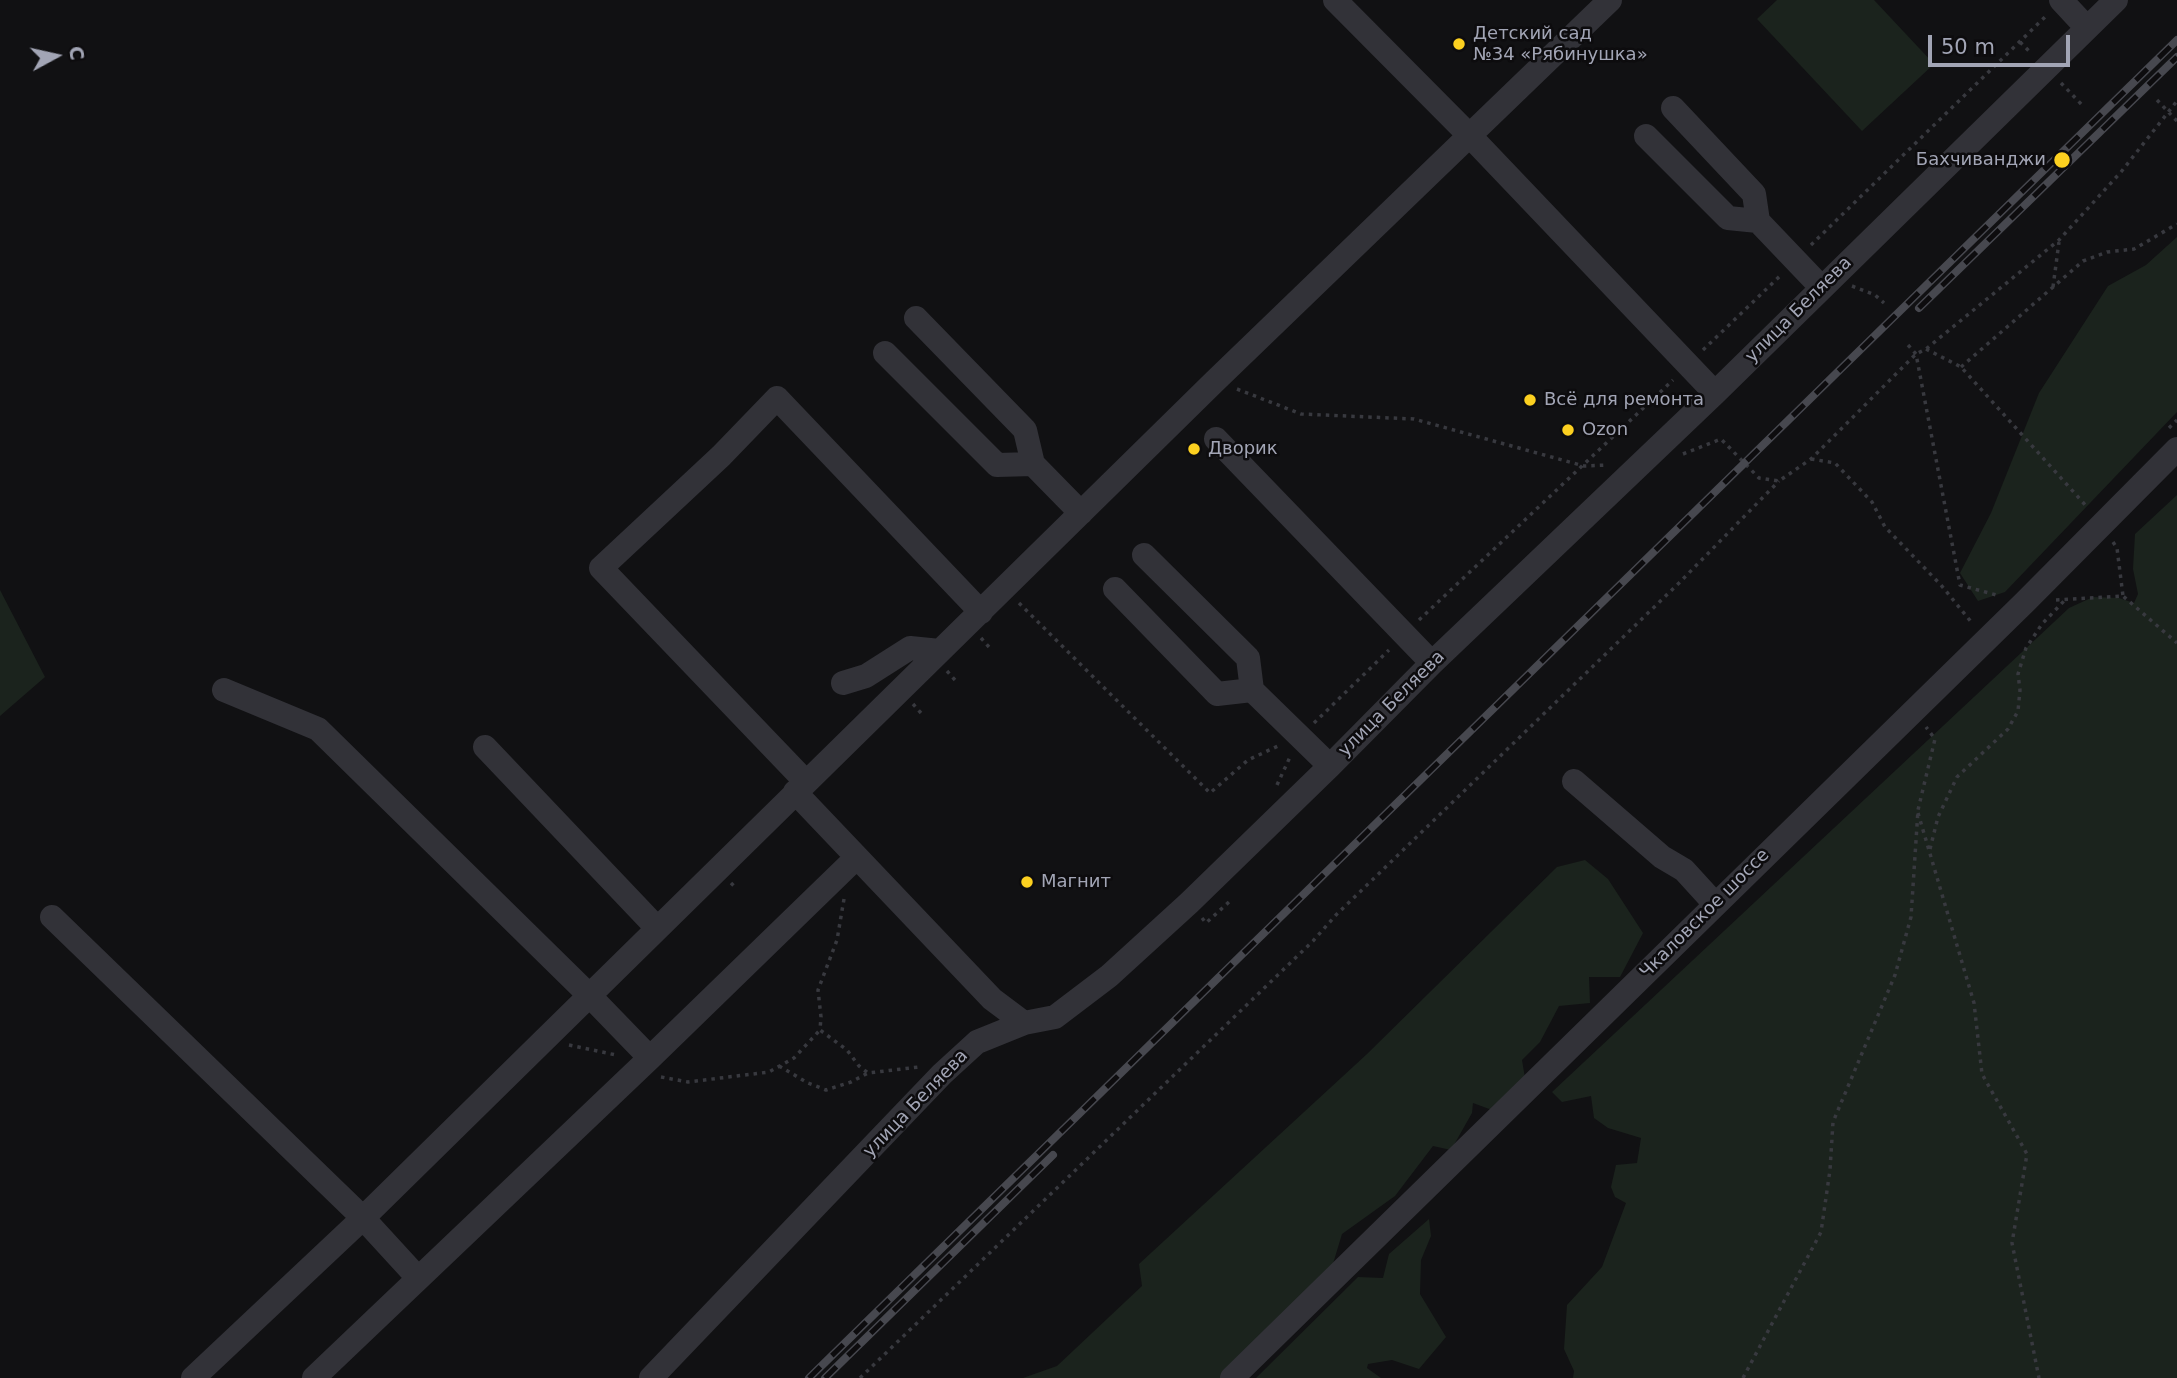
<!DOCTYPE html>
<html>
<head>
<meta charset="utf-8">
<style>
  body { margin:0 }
  #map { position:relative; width:2177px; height:1378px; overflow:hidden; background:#111113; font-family:"DejaVu Sans",sans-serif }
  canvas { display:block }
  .north { position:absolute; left:21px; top:21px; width:70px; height:70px; -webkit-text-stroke:5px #0d0c0e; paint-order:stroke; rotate:82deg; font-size:19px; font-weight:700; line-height:28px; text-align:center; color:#a2a5b5 }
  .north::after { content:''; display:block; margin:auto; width:24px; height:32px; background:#a2a5b5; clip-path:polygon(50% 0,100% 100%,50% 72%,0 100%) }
  .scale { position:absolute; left:1928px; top:35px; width:142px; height:32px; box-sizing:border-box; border:4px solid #a2a5b5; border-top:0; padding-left:9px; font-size:21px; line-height:24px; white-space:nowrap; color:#a2a5b5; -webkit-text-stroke:5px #0d0c0e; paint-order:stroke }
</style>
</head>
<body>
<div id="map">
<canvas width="2177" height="1378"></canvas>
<div class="north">С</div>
<div class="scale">50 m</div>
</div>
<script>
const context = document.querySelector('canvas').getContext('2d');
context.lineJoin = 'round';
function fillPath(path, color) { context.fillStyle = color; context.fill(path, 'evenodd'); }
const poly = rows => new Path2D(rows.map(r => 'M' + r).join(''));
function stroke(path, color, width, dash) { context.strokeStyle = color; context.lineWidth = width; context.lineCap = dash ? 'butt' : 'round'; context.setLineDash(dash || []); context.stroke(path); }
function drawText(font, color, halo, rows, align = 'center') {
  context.font = font + ' "DejaVu Sans",sans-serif'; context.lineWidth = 5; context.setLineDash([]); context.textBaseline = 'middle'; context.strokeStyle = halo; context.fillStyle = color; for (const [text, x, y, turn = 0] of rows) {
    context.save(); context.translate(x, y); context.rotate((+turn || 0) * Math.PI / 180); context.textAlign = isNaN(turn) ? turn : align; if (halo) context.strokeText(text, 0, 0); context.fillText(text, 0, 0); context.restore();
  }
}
fillPath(poly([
  [1777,0,1874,0,1934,64,1862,131,1757,19],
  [2177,237,2177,412,2005,592,1978,601,1960,573,1991,513,2039,393,2108,286,2146,265],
  [2177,495,2177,1378,1573,1378,1574,1371,1564,1349,1567,1305,1602,1267,1626,1203,1615,1197,1611,1187,1616,1165,1637,1163,1641,1138,1608,1128,1594,1118,1591,1096,1562,1102,1552,1092,2069,608,2093,597,2119,598,2134,603,2138,594,2133,569,2135,534],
  [0,590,45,677,0,716],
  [1585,860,1608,879,1643,933,1620,977,1589,977,1590,1003,1559,1006,1540,1042,1522,1060,1525,1078,1492,1110,1473,1103,1472,1113,1451,1150,1433,1146,1395,1196,1342,1234,1332,1267,1220,1378,1023,1378,1057,1366,1142,1286,1139,1264,1367,1054,1557,867],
  [1429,1219,1431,1236,1421,1260,1420,1294,1446,1337,1419,1369,1392,1360,1368,1364,1367,1368,1381,1378,1256,1378,1358,1277,1383,1278,1389,1254]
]), '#1b231d');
stroke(poly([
  [2020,42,2031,53],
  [2061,83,2084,107],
  [2157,100,2177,121],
  [1811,245,2046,16],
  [1852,286,1875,295,1884,303],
  [2053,287,2059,242],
  [1908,345,1916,354,1960,585,2000,596],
  [1926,349,1961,367,2088,508],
  [1703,350,1781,275],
  [1961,367,2083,261,2107,252,2134,249,2177,224],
  [1237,389,1301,414,1414,419,1584,466,1607,465],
  [2169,428,2177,420],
  [1683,454,1721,439,1759,478,1779,481,1811,459,1916,354,1926,349,2059,240,2121,172,2177,101],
  [1811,459,1835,463,1872,502,1885,527,1941,585,1972,623],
  [2113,542,2117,548,2123,596],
  [2056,600,2123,596,2177,643],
  [1019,603,1210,793,1248,760,1278,746],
  [1419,620,1673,380],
  [981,638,989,647],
  [947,671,955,680],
  [913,704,921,713],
  [1314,723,1389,650],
  [1277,785,1290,757],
  [1918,813,1974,1003,1982,1074,2027,1154,2012,1243,2039,1378],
  [1930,849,1938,817,1957,777,2008,729,2018,711,2020,690,2018,674,2026,648,2042,624,2064,601],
  [731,883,737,889],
  [844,899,837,940,818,990,821,1017,820,1030,847,1050,859,1066,868,1073,919,1067],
  [1202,918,1206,923,1230,901],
  [569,1045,616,1055],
  [779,1066,808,1083,826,1090,851,1082,868,1073],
  [661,1077,688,1082,769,1072,794,1058,820,1030],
  [860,1378,1313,941,1336,915,1679,583,1779,481],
  [1743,1378,1821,1232,1830,1170,1833,1122,1895,975,1911,917,1918,810,1935,739,1926,727]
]), '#38393f', 3.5, [3.5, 5]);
stroke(poly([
  [1335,0,1471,137,1715,393],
  [2061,0,2087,28],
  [1673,108,1754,194,1758,221],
  [1646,136,1728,218,1758,221,1821,287],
  [916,318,1025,430,1033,464,1081,513],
  [885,353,997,465,1033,464],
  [1216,439,1432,663],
  [1144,555,1248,658,1252,690],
  [1115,589,1217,694,1252,690,1330,766],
  [843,683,866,676,910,648,940,651],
  [224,690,318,729,589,995,650,1058],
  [485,747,657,928],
  [1574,781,1662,857,1684,870,1715,904],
  [806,782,601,568,721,456,777,398,981,612],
  [795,792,992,999,1024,1023],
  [52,917,363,1218,418,1278],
  [193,1378,363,1218,1215,381,1610,0],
  [314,1378,650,1058,856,858],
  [651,1378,942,1074,977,1042,1024,1023,1055,1017,1109,976,1189,903,1330,766,1432,663,1715,393,2116,0],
  [1232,1378,2025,602,2177,449]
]), '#323238', 24);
const rail = poly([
  [1919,308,2177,57],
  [809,1378,2177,40],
  [825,1378,1053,1155]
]);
stroke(rail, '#47484f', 8);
stroke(rail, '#0d0c0e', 5, [16]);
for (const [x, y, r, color] of [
  [1459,44,7,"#fcd020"],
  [2062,160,9,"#fcd020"],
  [1530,400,7,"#fcd020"],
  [1568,430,7,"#fcd020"],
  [1194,449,7,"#fcd020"],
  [1027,882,7,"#fcd020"]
]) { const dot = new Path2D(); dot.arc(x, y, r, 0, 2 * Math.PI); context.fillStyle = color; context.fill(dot); stroke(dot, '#0d0c0e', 2.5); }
drawText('18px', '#a2a5b5', '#0d0c0e', [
  ["Детский сад",1473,34],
  ["№34 «Рябинушка»",1473,55],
  ["Бахчиванджи",2046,160,"right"],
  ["Всё для ремонта",1544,400],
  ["Ozon",1582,430],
  ["Дворик",1208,449],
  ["Магнит",1041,882]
], 'left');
drawText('18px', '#a2a5b5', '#0d0c0e', [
  ["улица Беляева",1799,310,-45],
  ["улица Беляева",1392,704,-45],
  ["Чкаловское шоссе",1705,914,-45],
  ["улица Беляева",916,1104,-46]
]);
</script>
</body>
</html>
